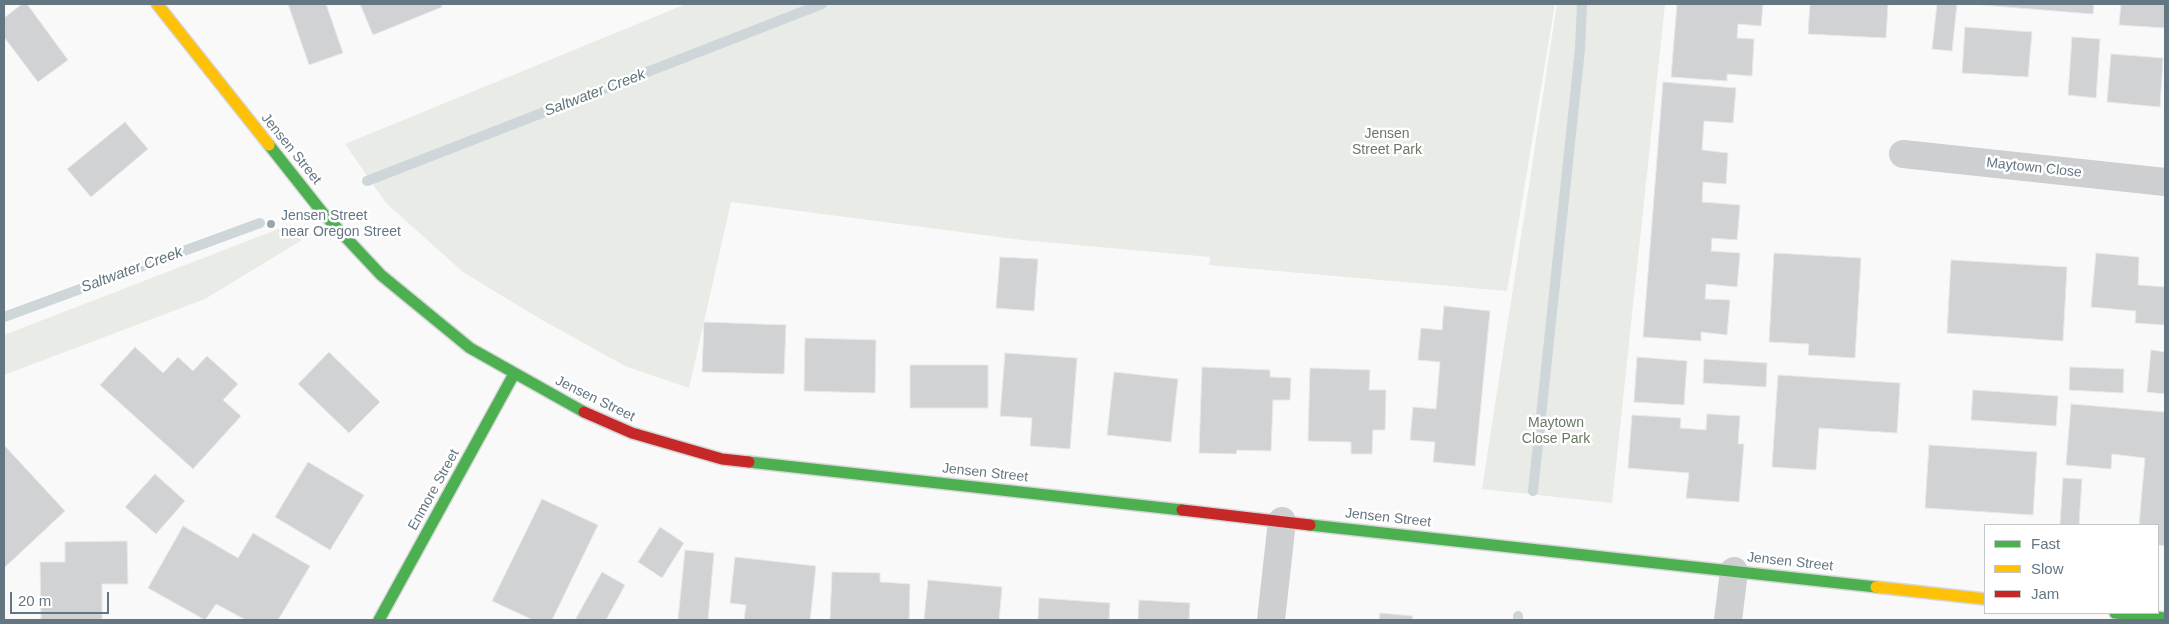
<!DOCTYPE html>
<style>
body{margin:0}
#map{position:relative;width:2169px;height:624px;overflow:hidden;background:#f9f9f9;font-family:Arial,sans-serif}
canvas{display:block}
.frame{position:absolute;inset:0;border:5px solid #657683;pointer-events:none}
.legend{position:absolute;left:1984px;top:524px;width:175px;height:90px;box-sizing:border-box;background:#fff;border:1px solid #c1c8cd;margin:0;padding:6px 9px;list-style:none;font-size:15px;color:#657683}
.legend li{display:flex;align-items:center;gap:10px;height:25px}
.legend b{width:25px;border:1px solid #c1c8cd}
.scale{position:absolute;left:10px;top:592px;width:99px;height:22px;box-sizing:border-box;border:2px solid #657683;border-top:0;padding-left:6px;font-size:15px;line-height:18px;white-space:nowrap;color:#657683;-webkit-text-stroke:4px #fff;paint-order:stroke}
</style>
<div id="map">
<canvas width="2169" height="624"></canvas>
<div class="frame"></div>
<ul class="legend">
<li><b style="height:6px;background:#4caf50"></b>Fast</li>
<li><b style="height:6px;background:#ffc107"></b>Slow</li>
<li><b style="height:6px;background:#c62828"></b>Jam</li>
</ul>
<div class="scale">20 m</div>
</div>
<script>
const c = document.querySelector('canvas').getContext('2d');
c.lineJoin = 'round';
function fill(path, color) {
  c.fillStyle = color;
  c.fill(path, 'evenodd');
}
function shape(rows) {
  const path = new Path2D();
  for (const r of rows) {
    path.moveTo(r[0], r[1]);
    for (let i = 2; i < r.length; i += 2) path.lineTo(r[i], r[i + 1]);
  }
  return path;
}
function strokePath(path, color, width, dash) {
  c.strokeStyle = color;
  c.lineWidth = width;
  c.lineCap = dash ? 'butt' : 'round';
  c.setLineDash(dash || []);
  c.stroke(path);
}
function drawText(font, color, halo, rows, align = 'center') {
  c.font = font + ' Arial,sans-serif';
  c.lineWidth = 5;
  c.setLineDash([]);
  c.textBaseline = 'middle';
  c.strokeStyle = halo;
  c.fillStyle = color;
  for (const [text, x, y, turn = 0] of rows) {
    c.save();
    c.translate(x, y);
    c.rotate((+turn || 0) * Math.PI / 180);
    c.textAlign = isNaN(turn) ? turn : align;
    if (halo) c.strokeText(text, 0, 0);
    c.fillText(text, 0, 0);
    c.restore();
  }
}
const green = shape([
 [686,4,1555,4,1507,291,1209,265,1210,257,1022,240,731,202,689,388,625,366,542,320,463,272,386,203,345,144],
 [1557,4,1665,4,1612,503,1482,489],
 [281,228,302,240,205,299,4,375,4,335]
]);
const stream = shape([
 [367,181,822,4],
 [4,317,260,223],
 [1533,491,1580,49,1582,4],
 [1518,620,1518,616]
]);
const building = shape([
 [22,4,27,4,68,60,38,82,4,37,4,18,22,4],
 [288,4,326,4,343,53,309,65,288,4],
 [360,4,441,4,442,7,373,35,360,4],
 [1677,4,1763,4,1761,26,1738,24,1737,38,1754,39,1752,76,1727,74,1727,81,1671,77,1677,4],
 [1810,4,1888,4,1886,38,1808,34,1810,4],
 [1937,4,1957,4,1952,51,1932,49,1937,4],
 [1969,4,2094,4,2093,14,1969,4],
 [2121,4,2165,4,2165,28,2119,25,2121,4],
 [1965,27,2032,32,2028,77,1962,73,1965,27],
 [2072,37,2100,39,2096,98,2068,95,2072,37],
 [2111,54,2163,58,2160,107,2107,102,2111,54],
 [1663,82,1736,88,1733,123,1704,121,1702,150,1728,153,1726,184,1703,182,1702,202,1740,205,1737,240,1712,238,1711,251,1740,253,1737,287,1706,284,1705,299,1730,300,1727,335,1701,332,1701,341,1643,337,1663,82],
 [125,122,148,149,91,197,67,169,125,122],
 [1774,253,1861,258,1855,358,1808,355,1809,344,1769,342,1774,253],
 [2096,253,2139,257,2138,285,2165,287,2165,325,2135,323,2136,311,2091,307,2096,253],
 [1000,257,1038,259,1034,311,996,308,1000,257],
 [1951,260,2067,267,2063,341,1947,333,1951,260],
 [1444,306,1490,311,1475,466,1433,462,1435,442,1410,440,1413,407,1436,409,1440,362,1418,360,1421,328,1442,330,1444,306],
 [704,322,786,325,784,374,702,372,704,322],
 [805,338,876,340,875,393,804,391,805,338],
 [135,347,163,373,178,357,193,371,207,356,238,384,223,400,241,416,193,469,100,385,135,347],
 [2151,350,2165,352,2165,394,2147,392,2151,350],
 [329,352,380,402,349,433,298,384,329,352],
 [1005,353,1077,358,1070,449,1030,446,1032,418,1000,416,1005,353],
 [1637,357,1687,361,1684,405,1634,402,1637,357],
 [1704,359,1767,363,1766,387,1703,383,1704,359],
 [910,365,988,365,988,408,910,408,910,365],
 [1202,367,1270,370,1270,377,1291,378,1290,400,1273,400,1271,451,1237,450,1236,454,1199,453,1202,367],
 [2070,367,2124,369,2123,393,2069,390,2070,367],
 [1310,368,1370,370,1369,390,1386,390,1385,430,1373,430,1372,454,1351,454,1351,442,1308,441,1310,368],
 [1114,372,1178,379,1171,442,1107,435,1114,372],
 [1778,375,1900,383,1897,433,1819,428,1816,470,1772,467,1778,375],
 [1973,390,2058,396,2056,426,1971,420,1973,390],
 [2071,404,2165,412,2165,546,2158,545,2158,525,2139,525,2145,458,2112,454,2111,469,2066,465,2071,404],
 [1707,414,1740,416,1738,444,1744,444,1739,502,1686,498,1689,473,1628,468,1632,415,1681,418,1680,428,1706,430,1707,414],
 [4,445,65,511,4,568,4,445],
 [1929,445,2037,452,2033,515,1925,508,1929,445],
 [308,462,364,495,330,550,275,517,308,462],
 [155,474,185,501,156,534,125,507,155,474],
 [2063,478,2082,479,2079,525,2060,525,2063,478],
 [542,499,598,525,552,620,533,620,492,601,542,499],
 [183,526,238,558,253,533,310,566,278,620,246,620,216,604,205,620,148,588,183,526],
 [660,527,684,543,662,578,638,562,660,527],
 [127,541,128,584,102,584,102,620,41,620,40,562,65,562,65,542,127,541],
 [685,550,714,553,708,620,678,620,685,550],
 [735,557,816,566,810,620,744,620,746,605,730,603,735,557],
 [602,572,625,585,606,620,575,620,602,572],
 [832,572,880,573,880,582,910,584,909,620,830,620,832,572],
 [928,580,1002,587,999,620,924,620,928,580],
 [1039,598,1110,603,1109,620,1038,620,1039,598],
 [1139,600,1190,603,1189,620,1138,620,1139,600],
 [1380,613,1413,616,1412,620,1379,620,1380,613]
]);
const street = shape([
 [1903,154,2165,182],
 [1271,620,1282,521],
 [1728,620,1734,571]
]);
const fast = shape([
 [269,145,322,212,381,275,470,348,584,412],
 [749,462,1182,510],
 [1310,525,1876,587],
 [2115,613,2165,618],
 [379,620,514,374]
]);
const slow = shape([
 [157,4,269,145],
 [1876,587,1985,599]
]);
const jam = shape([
 [584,412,632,433,722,459,749,462],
 [1182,510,1310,525]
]);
const markers = [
 [271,224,5,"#99a4ac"]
];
const parkNames = [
 ["Jensen",1387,134],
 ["Street Park",1387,150],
 ["Maytown",1556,423],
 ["Close Park",1556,439]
];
const streetNames = [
 ["Jensen Street",291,149,51],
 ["Maytown Close",2034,168,6],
 ["Jensen Street",595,399,26],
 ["Jensen Street",985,473,6],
 ["Enmore Street",434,490,-61],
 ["Jensen Street",1388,518,6],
 ["Jensen Street",1790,562,6]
];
const poiNames = [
 ["Jensen Street",281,216],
 ["near Oregon Street",281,232]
];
const waterNames = [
 ["Saltwater Creek",595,93,-21],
 ["Saltwater Creek",132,270,-20]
];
fill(green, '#e8ebe6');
strokePath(stream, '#ced6d9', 10);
fill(building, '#d0d2d3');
strokePath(building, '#e8e8e8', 1);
strokePath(fast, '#d5d6d7', 14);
strokePath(slow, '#d5d6d7', 14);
strokePath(jam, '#d5d6d7', 14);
strokePath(street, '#cecfd0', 28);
strokePath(fast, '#4caf50', 11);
strokePath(slow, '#ffc107', 11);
strokePath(jam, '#c62828', 11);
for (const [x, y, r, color] of markers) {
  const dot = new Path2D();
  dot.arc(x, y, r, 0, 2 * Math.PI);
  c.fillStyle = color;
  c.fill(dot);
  strokePath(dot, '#fff', 2);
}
drawText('14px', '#687a64', '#fff', parkNames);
drawText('14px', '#657683', '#fff', streetNames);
drawText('14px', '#657683', '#fff', poiNames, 'left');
drawText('italic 15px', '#60757c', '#fff', waterNames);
</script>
